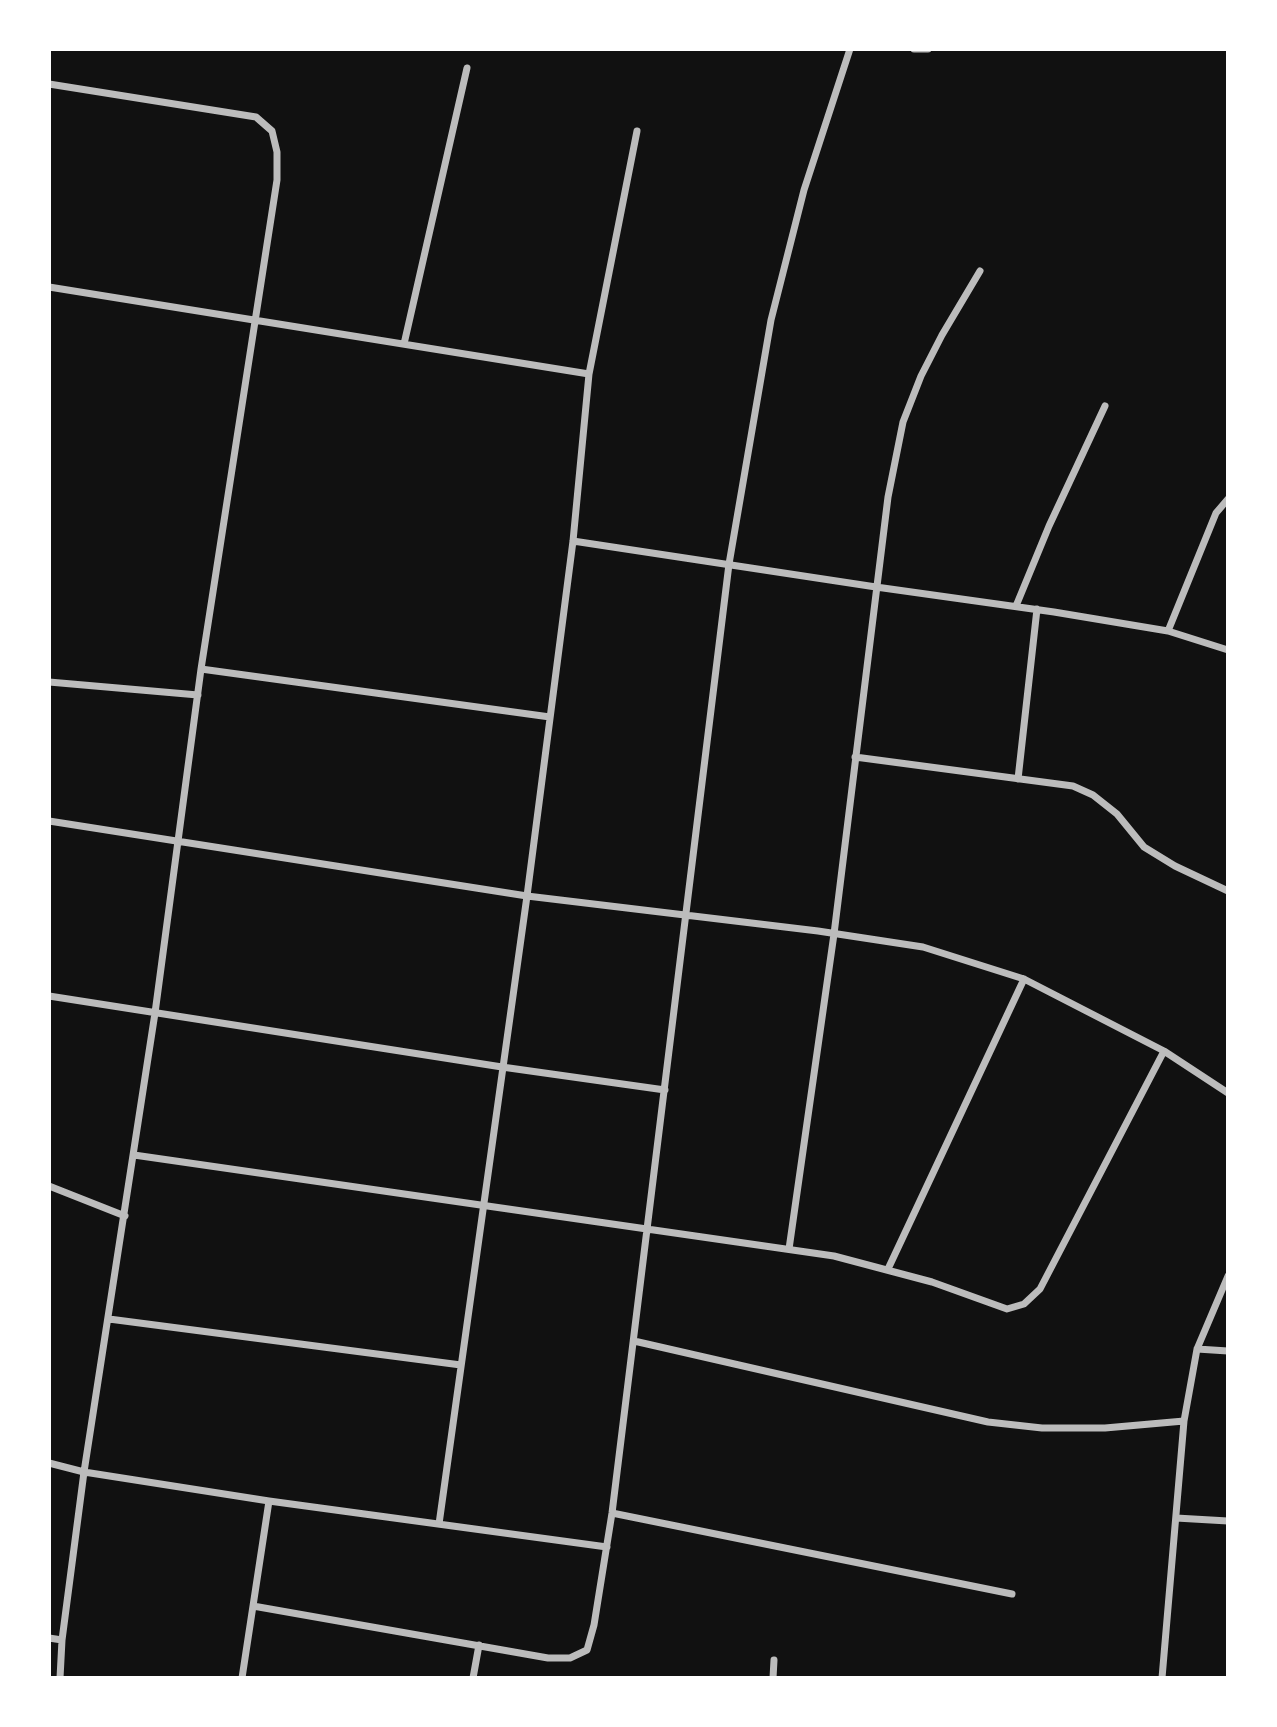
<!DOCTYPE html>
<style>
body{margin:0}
#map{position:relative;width:1277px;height:1727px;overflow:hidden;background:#111;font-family:"Nunito Sans",sans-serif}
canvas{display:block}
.frame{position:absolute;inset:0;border:51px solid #fff;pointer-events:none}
</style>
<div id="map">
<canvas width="1277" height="1727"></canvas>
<div class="frame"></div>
</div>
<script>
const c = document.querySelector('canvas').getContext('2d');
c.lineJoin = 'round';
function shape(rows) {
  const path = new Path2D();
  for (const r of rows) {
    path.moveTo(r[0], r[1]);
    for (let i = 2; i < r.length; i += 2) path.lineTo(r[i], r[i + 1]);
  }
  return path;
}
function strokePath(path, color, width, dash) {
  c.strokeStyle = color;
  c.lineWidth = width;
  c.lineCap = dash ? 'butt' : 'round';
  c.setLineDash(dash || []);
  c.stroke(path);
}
const minor = shape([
 [914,49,928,49],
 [49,84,256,117,272,131,277,152,277,180,201,669,155,1013,84,1472,62,1640,60,1678],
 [49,287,589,374],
 [404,344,467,68],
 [573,541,876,587,1054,612,1168,631,1228,650],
 [1016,606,1049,526,1105,406],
 [1168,631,1216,513,1228,499],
 [201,669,550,717],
 [49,682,198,695],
 [855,757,1073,786,1093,795,1117,814,1144,847,1175,866,1228,891],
 [1018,779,1037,609],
 [49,821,527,896,818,931,923,947,1024,979,1164,1051,1228,1093],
 [49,996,502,1067,665,1090],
 [134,1155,834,1256,932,1282,1007,1309,1024,1304,1040,1289,1164,1051],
 [49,1186,125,1216],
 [789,1249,834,934,888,497,903,422,921,376,942,335,980,271],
 [888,1269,1024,979],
 [109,1319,461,1365],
 [634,1341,988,1422,1042,1428,1105,1428,1184,1421],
 [1197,1349,1228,1351],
 [49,1463,84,1472,269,1501,607,1547],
 [612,1513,1012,1594],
 [1176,1518,1228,1521],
 [439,1524,527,896,573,541,589,374,637,131],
 [253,1606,548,1658,570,1658,587,1650,594,1625,612,1513,729,564,771,320,804,190,850,49],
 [49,1638,62,1640],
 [242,1678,269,1501],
 [473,1678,479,1645],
 [773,1678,774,1660],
 [1162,1678,1184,1421,1197,1349,1228,1276]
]);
strokePath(minor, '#bcbcbc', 7);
</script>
